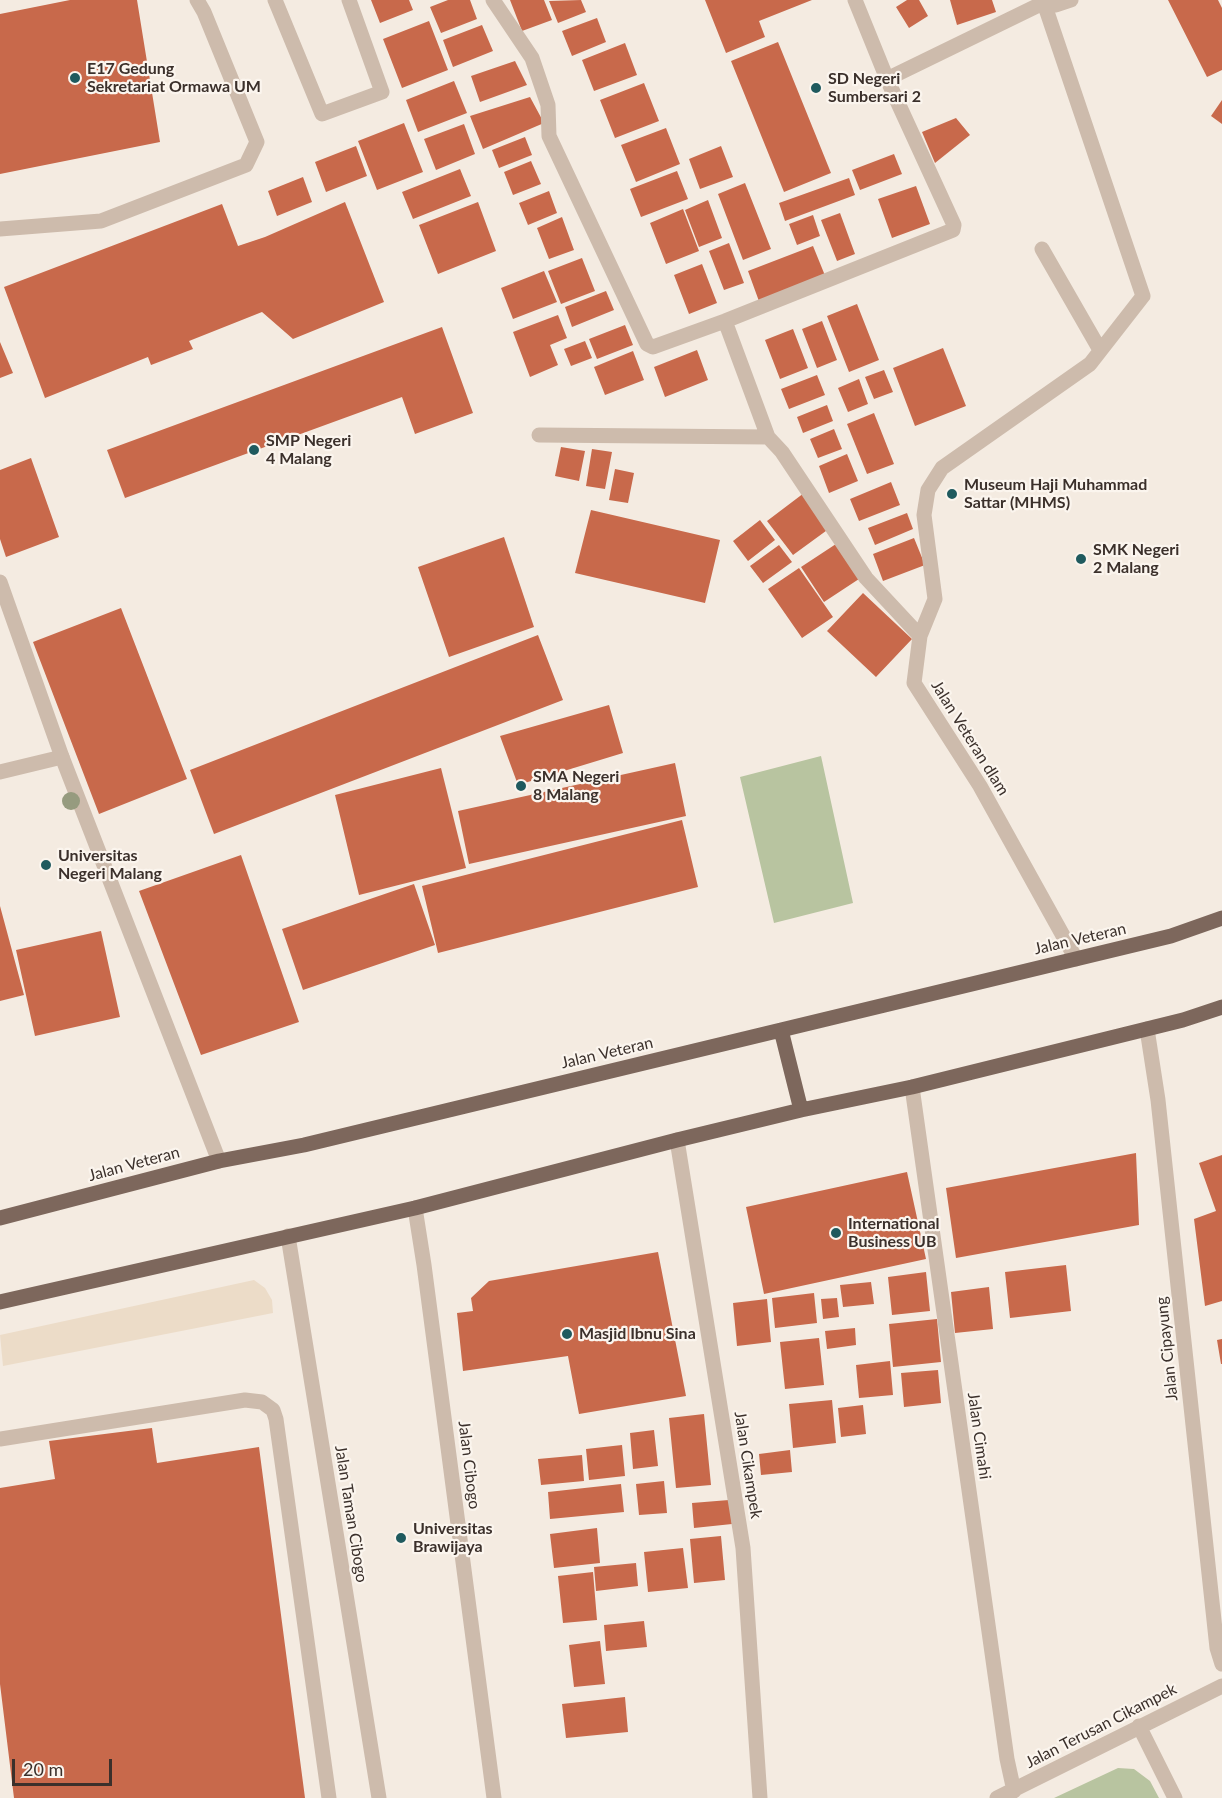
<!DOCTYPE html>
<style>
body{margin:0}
#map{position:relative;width:1222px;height:1798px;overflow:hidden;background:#f4ebe1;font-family:Lato,sans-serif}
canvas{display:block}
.scale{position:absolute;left:12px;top:1759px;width:100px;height:27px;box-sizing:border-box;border:3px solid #3b302b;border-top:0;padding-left:8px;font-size:18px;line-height:21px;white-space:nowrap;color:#3b302b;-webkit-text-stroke:4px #fbf5ee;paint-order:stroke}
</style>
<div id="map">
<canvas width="1222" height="1798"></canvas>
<div class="scale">20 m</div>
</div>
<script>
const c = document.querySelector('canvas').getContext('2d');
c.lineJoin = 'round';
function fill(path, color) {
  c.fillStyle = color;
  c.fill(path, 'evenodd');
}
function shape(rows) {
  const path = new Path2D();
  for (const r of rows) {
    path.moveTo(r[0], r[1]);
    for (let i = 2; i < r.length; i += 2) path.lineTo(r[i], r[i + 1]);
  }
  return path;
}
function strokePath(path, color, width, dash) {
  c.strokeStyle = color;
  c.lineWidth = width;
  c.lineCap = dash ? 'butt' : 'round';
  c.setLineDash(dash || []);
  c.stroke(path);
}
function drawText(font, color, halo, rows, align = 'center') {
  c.font = font + ' Lato,sans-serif';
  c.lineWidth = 4.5;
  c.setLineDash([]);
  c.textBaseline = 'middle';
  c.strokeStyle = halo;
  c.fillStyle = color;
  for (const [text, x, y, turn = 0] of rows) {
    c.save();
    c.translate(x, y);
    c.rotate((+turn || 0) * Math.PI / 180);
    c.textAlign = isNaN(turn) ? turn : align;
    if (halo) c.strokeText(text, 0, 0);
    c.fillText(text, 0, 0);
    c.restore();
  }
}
const green = shape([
 [821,756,853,903,774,923,740,777],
 [1118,1768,1134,1769,1150,1781,1159,1798,1054,1798]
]);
const plaza = shape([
 [254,1280,265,1288,272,1300,273,1313,3,1366,0,1335]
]);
const building = shape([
 [70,0,137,0,160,142,0,174,0,14],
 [371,0,409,0,413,10,380,23],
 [448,0,470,0,477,19,441,33,430,7],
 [510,0,544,0,552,20,522,31],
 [581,0,586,12,558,23,549,1],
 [705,0,812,0,759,21,765,37,726,53],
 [907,0,919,0,928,16,909,28,896,7],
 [950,0,992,0,996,12,957,25],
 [1168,0,1218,0,1222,8,1222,70,1207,77],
 [597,18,606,42,572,56,562,31],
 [429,21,448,70,402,88,383,39],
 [482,25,493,51,453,67,443,40],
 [778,42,831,173,784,192,731,61],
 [625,43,637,75,594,91,582,60],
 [515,61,527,85,480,102,471,76],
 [454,81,467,113,418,132,406,100],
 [644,83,659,121,615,138,600,100],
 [530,97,544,123,483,149,470,116],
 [1222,100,1222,124,1211,116],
 [956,118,970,135,935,163,922,132],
 [404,123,423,172,377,190,358,141],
 [464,124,475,154,436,170,424,139],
 [666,128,680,164,636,182,621,145],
 [525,137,532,155,499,168,492,150],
 [356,146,367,176,326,192,315,162],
 [721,146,733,177,700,189,689,159],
 [894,154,902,174,860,190,852,170],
 [531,161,541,184,513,195,504,172],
 [460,169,471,196,413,219,402,192],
 [677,171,688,199,641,217,630,189],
 [303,177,312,202,277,216,268,191],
 [849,178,855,195,785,221,779,203],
 [745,183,771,249,743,260,718,194],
 [916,186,930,224,892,238,878,199],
 [549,191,557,213,528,225,519,203],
 [708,200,722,238,699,247,685,210],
 [345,202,384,302,293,339,262,312,189,341,193,349,151,365,148,357,45,398,4,287,222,204,238,246,265,237],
 [478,202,496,251,438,274,419,225],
 [683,209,699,251,666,264,650,223],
 [840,213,855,254,837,261,821,220],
 [813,215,820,236,797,245,789,224],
 [562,217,574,250,549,259,537,228],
 [729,243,744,283,724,290,709,251],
 [813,246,826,278,760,304,748,271],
 [582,258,595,291,561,304,548,271],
 [702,264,717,303,689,314,674,275],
 [544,271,557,302,513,319,501,288],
 [606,291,614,310,572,327,565,307],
 [857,304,879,360,849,372,827,316],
 [558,315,567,338,550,345,558,365,530,377,513,332],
 [822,321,837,360,817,368,802,329],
 [625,325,633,345,597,359,589,339],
 [442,327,473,413,415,434,402,397,125,498,107,450],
 [793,329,808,368,780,379,765,340],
 [585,341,592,358,571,366,564,349],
 [0,342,13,373,0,378],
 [943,348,966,406,915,426,893,368],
 [697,350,708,380,665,397,654,367],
 [633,351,644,380,605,395,594,367],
 [884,370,893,392,874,399,865,377],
 [817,375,825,395,789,409,781,389],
 [859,379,868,404,848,412,838,388],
 [827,405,833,421,803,433,797,417],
 [874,413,894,464,867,474,847,424],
 [834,429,842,449,818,458,810,439],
 [561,447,585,451,579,481,555,476],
 [592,449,612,452,605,489,586,486],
 [847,454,858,481,829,493,819,466],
 [31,458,59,537,6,557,0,539,0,470],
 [615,469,634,473,628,503,609,500],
 [891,482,900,505,859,521,850,499],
 [804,493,830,528,793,555,767,521],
 [591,510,720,540,705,603,575,573],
 [907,513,913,529,875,545,868,528],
 [760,520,775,540,748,561,733,541],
 [504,537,534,627,449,657,418,567],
 [914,538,925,565,883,581,873,554],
 [839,542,862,577,824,602,801,567],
 [779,545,792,562,763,583,750,566],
 [799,568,833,617,802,638,768,589],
 [863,593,912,639,876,677,827,631],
 [121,608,187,779,99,814,33,642],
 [538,635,563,700,214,834,190,770],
 [609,705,623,753,518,785,500,736],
 [675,763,686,816,469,864,458,811],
 [441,768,466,868,359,895,335,795],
 [682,820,698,887,438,953,422,886],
 [241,855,299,1022,201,1055,139,891],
 [414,884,435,945,303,990,282,929],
 [0,906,24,995,0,1001],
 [101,931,120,1017,35,1036,16,950],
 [1136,1153,1139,1225,956,1258,946,1188],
 [1222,1155,1222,1301,1205,1306,1194,1219,1216,1211,1199,1163],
 [907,1172,926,1259,764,1294,746,1207],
 [658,1252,686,1396,579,1414,568,1356,463,1371,457,1313,473,1311,471,1298,489,1281],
 [1066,1265,1071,1311,1010,1318,1005,1272],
 [926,1272,930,1311,892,1315,888,1277],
 [871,1282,874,1304,843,1307,840,1285],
 [989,1287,993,1329,955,1333,951,1292],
 [814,1293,817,1323,775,1328,772,1298],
 [837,1298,839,1317,823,1319,821,1299],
 [767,1299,771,1342,737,1346,733,1303],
 [937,1319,941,1362,893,1367,889,1324],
 [855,1328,856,1345,827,1349,825,1331],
 [819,1338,824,1385,785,1389,780,1342],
 [1222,1339,1222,1364,1221,1364,1217,1340],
 [890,1361,893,1395,859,1398,856,1365],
 [938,1370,941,1403,904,1407,901,1373],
 [832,1400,836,1443,793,1448,789,1404],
 [863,1405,866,1434,841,1437,838,1408],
 [704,1414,711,1485,676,1488,669,1418],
 [152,1428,157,1463,259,1447,305,1798,14,1798,0,1684,0,1488,55,1479,49,1441],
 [654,1430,658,1466,633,1469,630,1433],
 [622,1445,625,1476,589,1480,586,1449],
 [790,1450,792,1472,761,1475,759,1454],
 [582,1455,584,1481,541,1485,538,1459],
 [664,1481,667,1513,639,1515,636,1484],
 [621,1484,624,1512,550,1519,548,1492],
 [729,1500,732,1524,694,1528,692,1503],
 [597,1528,600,1563,554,1568,550,1534],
 [721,1536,725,1580,694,1583,690,1539],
 [683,1548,688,1588,648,1592,644,1552],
 [636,1563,638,1586,596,1591,594,1567],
 [593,1572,597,1620,563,1623,558,1576],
 [644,1621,647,1647,606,1651,604,1625],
 [600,1641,605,1684,574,1687,569,1645],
 [625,1697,628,1732,566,1738,562,1704]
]);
const lane = shape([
 [0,772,62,757],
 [0,1439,245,1400,262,1402,273,1410,276,1419,329,1798]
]);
const street = shape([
 [275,0,322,114,382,92,349,0],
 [493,0,532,58,548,105,549,136,647,344,653,347,725,321,953,230,954,225,887,79,855,0],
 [1043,0,1143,296,1090,364,942,468,928,490,924,515,935,599,920,636,914,683,980,786,1076,959],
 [887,79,1043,3,1056,5,1071,0],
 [0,229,101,221,246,165,257,142,204,12,197,0],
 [1042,249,1100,350],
 [725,321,768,437,782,452,866,578,920,636],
 [539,435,768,437],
 [0,582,62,757,219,1161],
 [1147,1029,1158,1100,1217,1648,1222,1664],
 [912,1087,1007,1759,1014,1791],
 [677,1140,743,1548,760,1798],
 [415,1208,424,1265,494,1798],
 [288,1236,379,1798],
 [1139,1726,1175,1798],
 [997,1798,1222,1686]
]);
const primary = shape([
 [781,1030,801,1110],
 [0,1218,219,1161,304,1145,1171,936,1222,918],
 [0,1302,415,1208,677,1140,801,1110,912,1087,1183,1020,1222,1007]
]);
const trees = [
 [71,801]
];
const markers = [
 [75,78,6,"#1f5a5e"],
 [816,88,6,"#1f5a5e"],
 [254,450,6,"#1f5a5e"],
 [952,494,6,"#1f5a5e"],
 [1081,559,6,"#1f5a5e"],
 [521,786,6,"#1f5a5e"],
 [46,865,6,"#1f5a5e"],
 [836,1233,6,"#1f5a5e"],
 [567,1334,6,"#1f5a5e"],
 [401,1538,6,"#1f5a5e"]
];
const poiNames = [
 ["E17 Gedung",87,69],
 ["Sekretariat Ormawa UM",87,87],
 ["SD Negeri",828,79],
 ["Sumbersari 2",828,97],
 ["SMP Negeri",266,441],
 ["4 Malang",266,459],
 ["Museum Haji Muhammad",964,485],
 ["Sattar (MHMS)",964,503],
 ["SMK Negeri",1093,550],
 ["2 Malang",1093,568],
 ["SMA Negeri",533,777],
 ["8 Malang",533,795],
 ["Universitas",58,856],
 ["Negeri Malang",58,874],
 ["International",848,1224],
 ["Business UB",848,1242],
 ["Masjid Ibnu Sina",579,1334],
 ["Universitas",413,1529],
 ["Brawijaya",413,1547]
];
const streetNames = [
 ["Jalan Veteran dlam",970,738,58],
 ["Jalan Veteran",1080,939,-13],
 ["Jalan Veteran",607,1053,-13],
 ["Jalan Veteran",134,1164,-15],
 ["Jalan Cipayung",1167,1349,-96],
 ["Jalan Cimahi",979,1436,82],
 ["Jalan Cibogo",469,1465,83],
 ["Jalan Cikampek",748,1465,81],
 ["Jalan Taman Cibogo",351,1514,81],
 ["Jalan Terusan Cikampek",1101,1726,-27]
];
fill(green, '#b8c4a0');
fill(plaza, '#ecdcc8');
fill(building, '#c8694b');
strokePath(lane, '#cdbbac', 15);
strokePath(street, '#cdbbac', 15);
strokePath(primary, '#7d675c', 15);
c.fillStyle = '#969b7f';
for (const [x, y] of trees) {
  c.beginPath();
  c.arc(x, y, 9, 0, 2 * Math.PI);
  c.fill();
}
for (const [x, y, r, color] of markers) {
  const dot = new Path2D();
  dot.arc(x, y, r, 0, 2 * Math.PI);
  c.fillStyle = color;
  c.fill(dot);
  strokePath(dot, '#fbf5ee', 2);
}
drawText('bold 16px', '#3b302b', '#fbf5ee', poiNames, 'left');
drawText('16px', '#3b302b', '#fbf5ee', streetNames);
</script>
